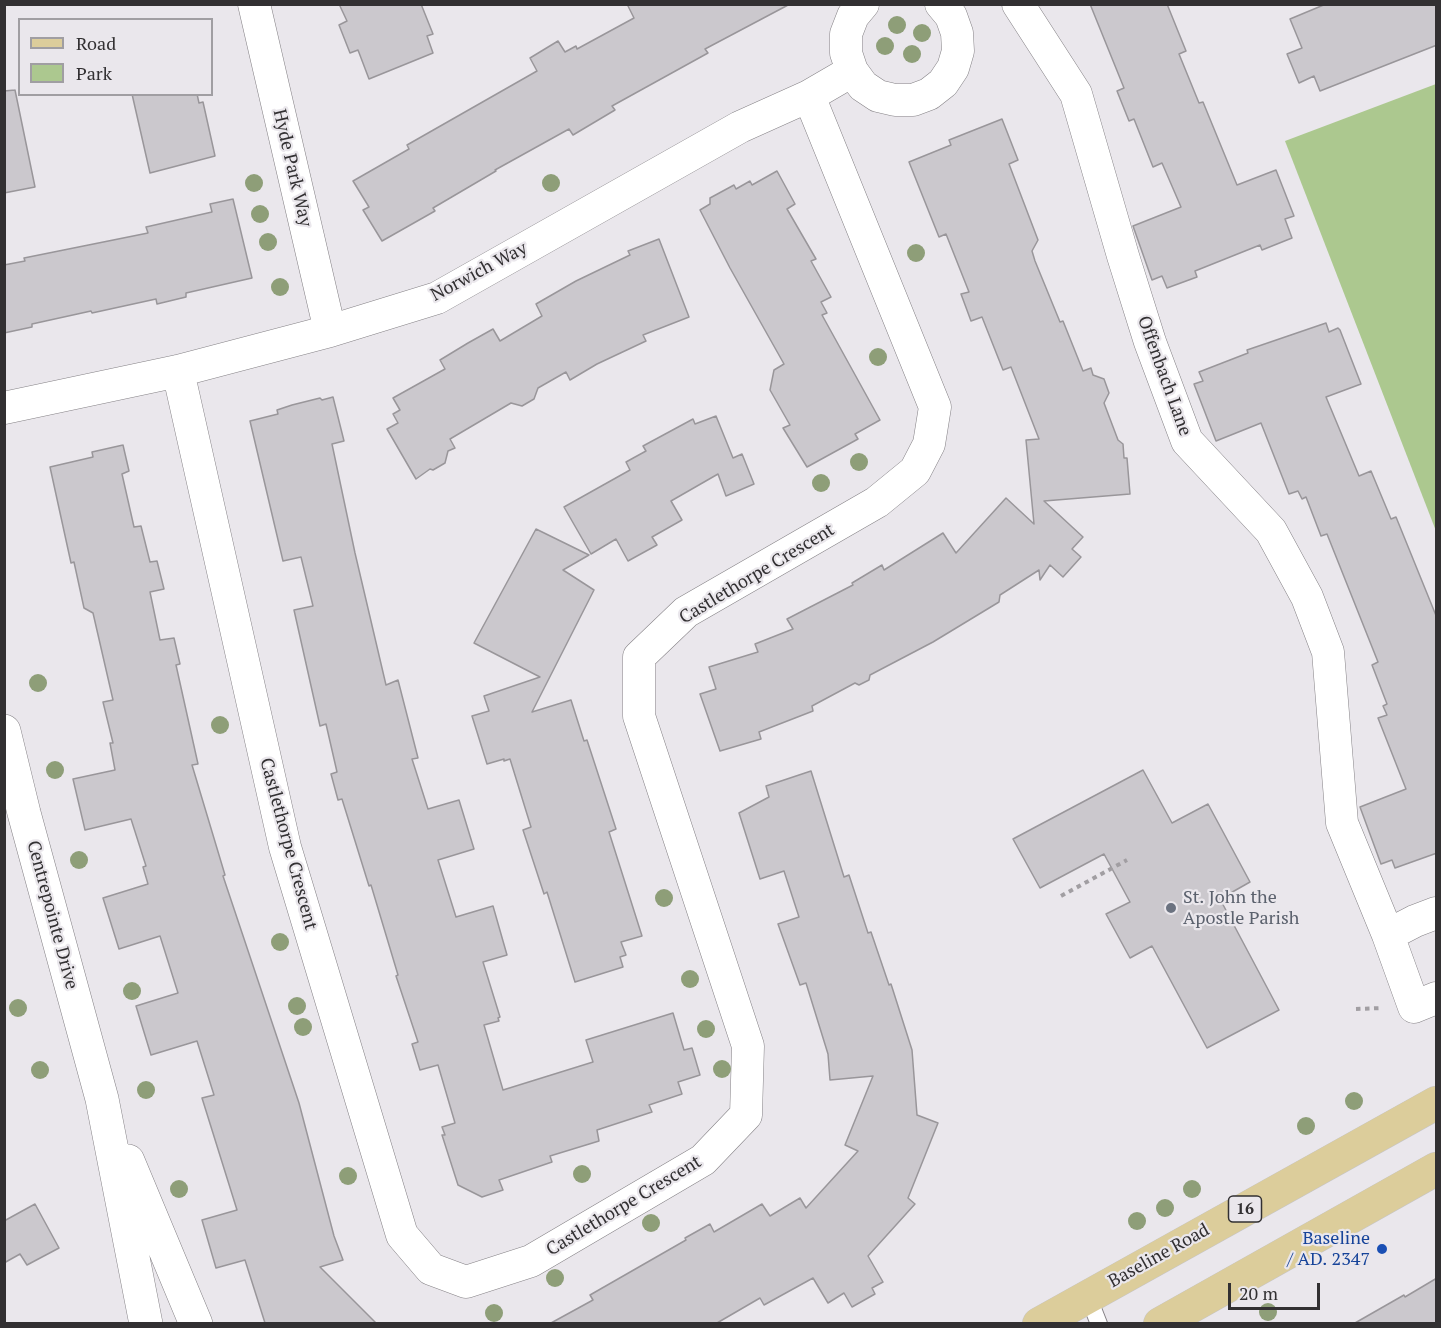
<!DOCTYPE html>
<style>
body{margin:0}
#map{position:relative;width:1441px;height:1328px;overflow:hidden;background:#eae7ec;font-family:"PT Serif",serif}
canvas{display:block}
.frame{position:absolute;inset:0;border:6px solid #323032;pointer-events:none}
.legend{position:absolute;left:18px;top:18px;width:195px;height:78px;box-sizing:border-box;background:#eae7ec;border:2px solid #a09ea2;margin:0;padding:8px 10px;list-style:none;font-size:18px;color:#323032}
.legend li{display:flex;align-items:center;gap:12px;height:30px}
.legend b{width:30px;border:2px solid #a09ea2}
.scale{position:absolute;left:1228px;top:1283px;width:92px;height:27px;box-sizing:border-box;border:3px solid #323032;border-top:0;padding-left:8px;font-size:18px;line-height:21px;white-space:nowrap;color:#323032;-webkit-text-stroke:4px #eae7ec;paint-order:stroke}
</style>
<div id="map">
<canvas width="1441" height="1328"></canvas>
<div class="frame"></div>
<ul class="legend">
<li><b style="height:8px;background:#dccd9b"></b>Road</li>
<li><b style="height:16px;background:#acc88f"></b>Park</li>
</ul>
<div class="scale">20 m</div>
</div>
<script>
const c = document.querySelector('canvas').getContext('2d');
c.lineJoin = 'round';
function fill(path, color) {
  c.fillStyle = color;
  c.fill(path, 'evenodd');
}
function shape(rows) {
  const path = new Path2D();
  for (const r of rows) {
    path.moveTo(r[0], r[1]);
    for (let i = 2; i < r.length; i += 2) path.lineTo(r[i], r[i + 1]);
  }
  return path;
}
function strokePath(path, color, width, dash) {
  c.strokeStyle = color;
  c.lineWidth = width;
  c.lineCap = dash ? 'butt' : 'round';
  c.setLineDash(dash || []);
  c.stroke(path);
}
function drawText(font, color, halo, rows, align = 'center') {
  c.font = font + ' "PT Serif",serif';
  c.lineWidth = 4.5;
  c.setLineDash([]);
  c.textBaseline = 'middle';
  c.strokeStyle = halo;
  c.fillStyle = color;
  for (const [text, x, y, turn = 0] of rows) {
    c.save();
    c.translate(x, y);
    c.rotate((+turn || 0) * Math.PI / 180);
    c.textAlign = isNaN(turn) ? turn : align;
    if (halo) c.strokeText(text, 0, 0);
    c.fillText(text, 0, 0);
    c.restore();
  }
}
const green = shape([
 [1436,84,1436,531,1285,141]
]);
const building = shape([
 [339,4,421,4,433,34,427,36,433,53,369,79,358,50,350,53,339,25,347,21,339,4],
 [627,4,790,4,705,49,708,53,612,106,615,110,573,135,569,129,495,170,496,171,433,208,435,211,382,241,363,210,369,207,353,181,409,149,407,145,537,71,530,58,558,41,565,52,576,46,577,49,634,18,627,4],
 [1090,4,1167,4,1186,51,1179,54,1199,103,1203,102,1237,185,1276,170,1294,216,1285,219,1292,238,1262,250,1260,245,1195,271,1197,277,1167,288,1162,276,1152,280,1133,226,1181,207,1162,163,1153,167,1134,119,1129,121,1117,91,1124,88,1090,4],
 [1326,4,1437,4,1437,45,1320,91,1314,76,1299,83,1287,54,1302,48,1290,19,1326,4],
 [15,90,35,187,4,193,4,91,15,90],
 [132,94,197,94,199,103,203,102,215,156,150,173,132,94],
 [1002,119,1018,160,1009,164,1038,240,1032,251,1035,261,1060,322,1063,321,1083,371,1091,368,1093,375,1104,379,1109,393,1104,403,1118,440,1123,444,1124,458,1127,458,1130,494,1044,501,1083,537,1072,549,1081,557,1063,577,1050,565,1040,580,1039,570,1000,595,999,602,933,642,870,675,869,680,859,685,855,683,812,706,813,711,759,732,761,739,720,751,700,694,716,689,709,667,758,652,755,644,793,629,787,619,853,585,852,583,882,565,884,570,943,533,956,553,1006,498,1034,524,1026,440,1039,439,1011,367,1003,370,982,317,971,321,961,294,969,292,946,234,939,237,909,162,951,145,949,140,1002,119],
 [777,171,795,204,787,209,816,259,811,261,831,297,821,302,827,313,822,315,880,420,855,434,858,439,807,467,783,428,790,425,770,390,774,370,784,364,730,268,700,210,710,204,710,198,734,185,736,189,750,181,752,185,777,171],
 [233,199,252,278,186,293,186,297,157,304,156,299,92,313,91,311,32,324,32,327,4,333,4,265,25,261,24,258,148,233,146,227,212,212,210,204,233,199],
 [659,239,689,317,643,335,646,341,597,364,570,380,566,372,538,388,534,399,522,406,511,403,450,439,455,448,448,451,445,463,433,470,430,469,416,479,387,429,398,423,393,414,400,410,393,398,445,369,440,360,468,343,493,329,500,341,542,316,536,304,576,281,630,255,628,251,659,239],
 [1326,323,1329,332,1338,328,1340,330,1361,384,1326,397,1359,476,1371,471,1391,519,1396,517,1437,618,1437,853,1395,868,1392,860,1381,864,1360,807,1406,789,1378,718,1387,715,1383,706,1387,704,1372,665,1378,662,1327,534,1321,536,1306,497,1302,499,1298,491,1289,494,1261,423,1216,441,1194,384,1203,381,1199,372,1248,353,1247,350,1326,323],
 [333,397,344,441,332,444,355,553,386,685,398,680,418,758,412,759,428,809,459,800,474,849,438,860,456,917,493,906,507,955,483,962,500,1017,498,1018,499,1021,484,1025,503,1090,593,1062,586,1040,673,1013,684,1050,692,1048,700,1075,678,1082,682,1094,649,1105,652,1112,597,1130,599,1141,550,1156,552,1162,499,1180,503,1190,482,1197,458,1185,442,1135,445,1135,442,1127,455,1123,438,1065,420,1070,412,1044,418,1042,396,976,398,975,371,885,369,886,342,799,338,800,331,774,337,772,326,724,320,726,294,610,313,606,301,557,283,561,250,421,278,414,277,410,292,405,320,398,322,400,333,397],
 [716,416,733,458,742,454,754,484,726,496,718,474,671,501,682,520,652,537,657,545,628,561,616,539,591,554,564,507,630,470,626,462,646,451,643,446,693,419,695,424,716,416],
 [123,445,129,471,122,474,134,527,141,526,150,562,157,561,164,589,150,592,160,640,174,638,180,664,176,665,198,764,192,765,225,875,223,876,299,1103,334,1236,343,1260,320,1267,376,1323,265,1323,245,1260,216,1268,202,1220,237,1210,202,1098,214,1095,197,1041,151,1055,136,1006,178,993,160,936,119,949,103,898,148,884,143,867,146,866,131,819,85,830,73,779,115,770,110,743,113,743,103,702,113,700,93,613,84,608,74,562,71,563,50,467,93,457,92,452,123,445],
 [536,529,589,555,563,570,594,590,532,712,571,700,584,741,587,740,616,829,609,832,642,936,621,942,626,955,620,957,623,967,575,982,547,892,544,894,523,830,531,827,510,759,504,761,504,759,487,764,472,716,489,711,484,696,540,677,474,643,536,529],
 [1143,770,1172,823,1208,804,1250,882,1220,899,1279,1010,1207,1048,1152,946,1130,958,1106,914,1130,902,1104,854,1040,888,1013,839,1143,770],
 [811,771,844,877,849,875,868,933,871,932,889,985,891,984,912,1050,917,1115,938,1123,908,1198,915,1204,868,1256,883,1282,872,1288,875,1294,852,1307,844,1293,828,1303,813,1278,764,1305,760,1298,717,1323,551,1323,593,1300,590,1295,686,1240,685,1238,710,1224,714,1232,762,1204,770,1216,800,1198,806,1208,858,1151,845,1145,873,1076,830,1080,828,1054,806,983,800,985,778,924,799,917,784,871,760,879,739,813,769,797,766,786,811,771],
 [35,1204,59,1248,27,1265,20,1254,4,1263,4,1221,35,1204],
 [1437,1278,1437,1323,1355,1323,1404,1295,1405,1297,1437,1278]
]);
const path = shape([
 [1061,896,1127,860],
 [1356,1009,1382,1008]
]);
const lane = shape([
 [1088,1296,1099,1324]
]);
const street = shape([
 [254,4,330,331],
 [863,4,853,16,846,34,846,53,852,71,863,86,878,96,895,100,913,100,929,94,943,83,953,68,958,51,957,33,951,16,941,4],
 [1018,4,1076,94,1123,256,1150,342,1187,441,1271,531,1307,597,1328,652,1342,823,1388,935,1414,1007,1436,998],
 [178,371,285,847,402,1235,431,1269,466,1282,531,1261,703,1160,746,1115,748,1046,639,716,639,657,686,612,877,502,915,471,929,444,935,407,809,96],
 [4,408,178,371,330,331,437,298,740,127,809,96,852,71],
 [1388,935,1415,921,1436,913]
]);
const secondary = shape([
 [4,731,24,813,102,1099,146,1324],
 [128,1161,196,1324]
]);
const primary = shape([
 [1039,1324,1436,1103],
 [1160,1324,1436,1169]
]);
const trees = [
 [897,25],
 [922,33],
 [885,46],
 [912,54],
 [254,183],
 [551,183],
 [260,214],
 [268,242],
 [916,253],
 [280,287],
 [878,357],
 [859,462],
 [821,483],
 [38,683],
 [220,725],
 [55,770],
 [79,860],
 [664,898],
 [280,942],
 [690,979],
 [132,991],
 [297,1006],
 [18,1008],
 [303,1027],
 [706,1029],
 [722,1069],
 [40,1070],
 [146,1090],
 [1354,1101],
 [1306,1126],
 [582,1174],
 [348,1176],
 [179,1189],
 [1192,1189],
 [1165,1208],
 [1137,1221],
 [651,1223],
 [555,1278],
 [1268,1312],
 [494,1313]
];
const markers = [
 [1171,908,6,"#6b7280"],
 [1382,1249,6,"#1a4fb4"]
];
const shields = [
 [1245,1209,33]
];
const shieldNames = [
 ["16",1245,1209]
];
const streetNames = [
 ["Hyde Park Way",292,168,77],
 ["Norwich Way",479,272,-28],
 ["Offenbach Lane",1164,376,70],
 ["Castlethorpe Crescent",757,574,-31],
 ["Castlethorpe Crescent",288,844,75],
 ["Centrepointe Drive",52,915,75],
 ["Castlethorpe Crescent",624,1206,-31],
 ["Baseline Road",1159,1256,-29]
];
const worshipNames = [
 ["St. John the",1183,898],
 ["Apostle Parish",1183,919]
];
const transitNames = [
 ["Baseline",1370,1239],
 ["/ AD. 2347",1370,1260]
];
fill(green, '#acc88f');
fill(building, '#cbc8cd');
strokePath(building, '#99969a', 1.5);
strokePath(lane, '#858286', 18);
strokePath(street, '#858286', 33);
strokePath(secondary, '#858286', 34);
strokePath(primary, '#c6c5c6', 34);
strokePath(path, '#a19ea2', 4, [4.5, 4.5]);
strokePath(lane, '#fff', 16);
strokePath(street, '#fff', 32);
strokePath(secondary, '#fff', 33);
strokePath(primary, '#dccd9b', 33);
c.fillStyle = '#8e9e78';
for (const [x, y] of trees) {
  c.beginPath();
  c.arc(x, y, 9, 0, 2 * Math.PI);
  c.fill();
}
for (const [x, y, r, color] of markers) {
  const dot = new Path2D();
  dot.arc(x, y, r, 0, 2 * Math.PI);
  c.fillStyle = color;
  c.fill(dot);
  strokePath(dot, '#eae7ec', 2);
}
for (const [x, y, w] of shields) {
  const box = new Path2D();
  box.roundRect(x - w / 2, y - 13, w, 26, 4.5);
  c.fillStyle = '#eae7ec';
  c.fill(box);
  strokePath(box, '#323032', 1.5);
}
drawText('bold 16px', '#323032', null, shieldNames);
drawText('18px', '#323032', '#eae7ec', streetNames);
drawText('18px', '#5b616d', '#eae7ec', worshipNames, 'left');
drawText('18px', '#164399', '#eae7ec', transitNames, 'right');
</script>
